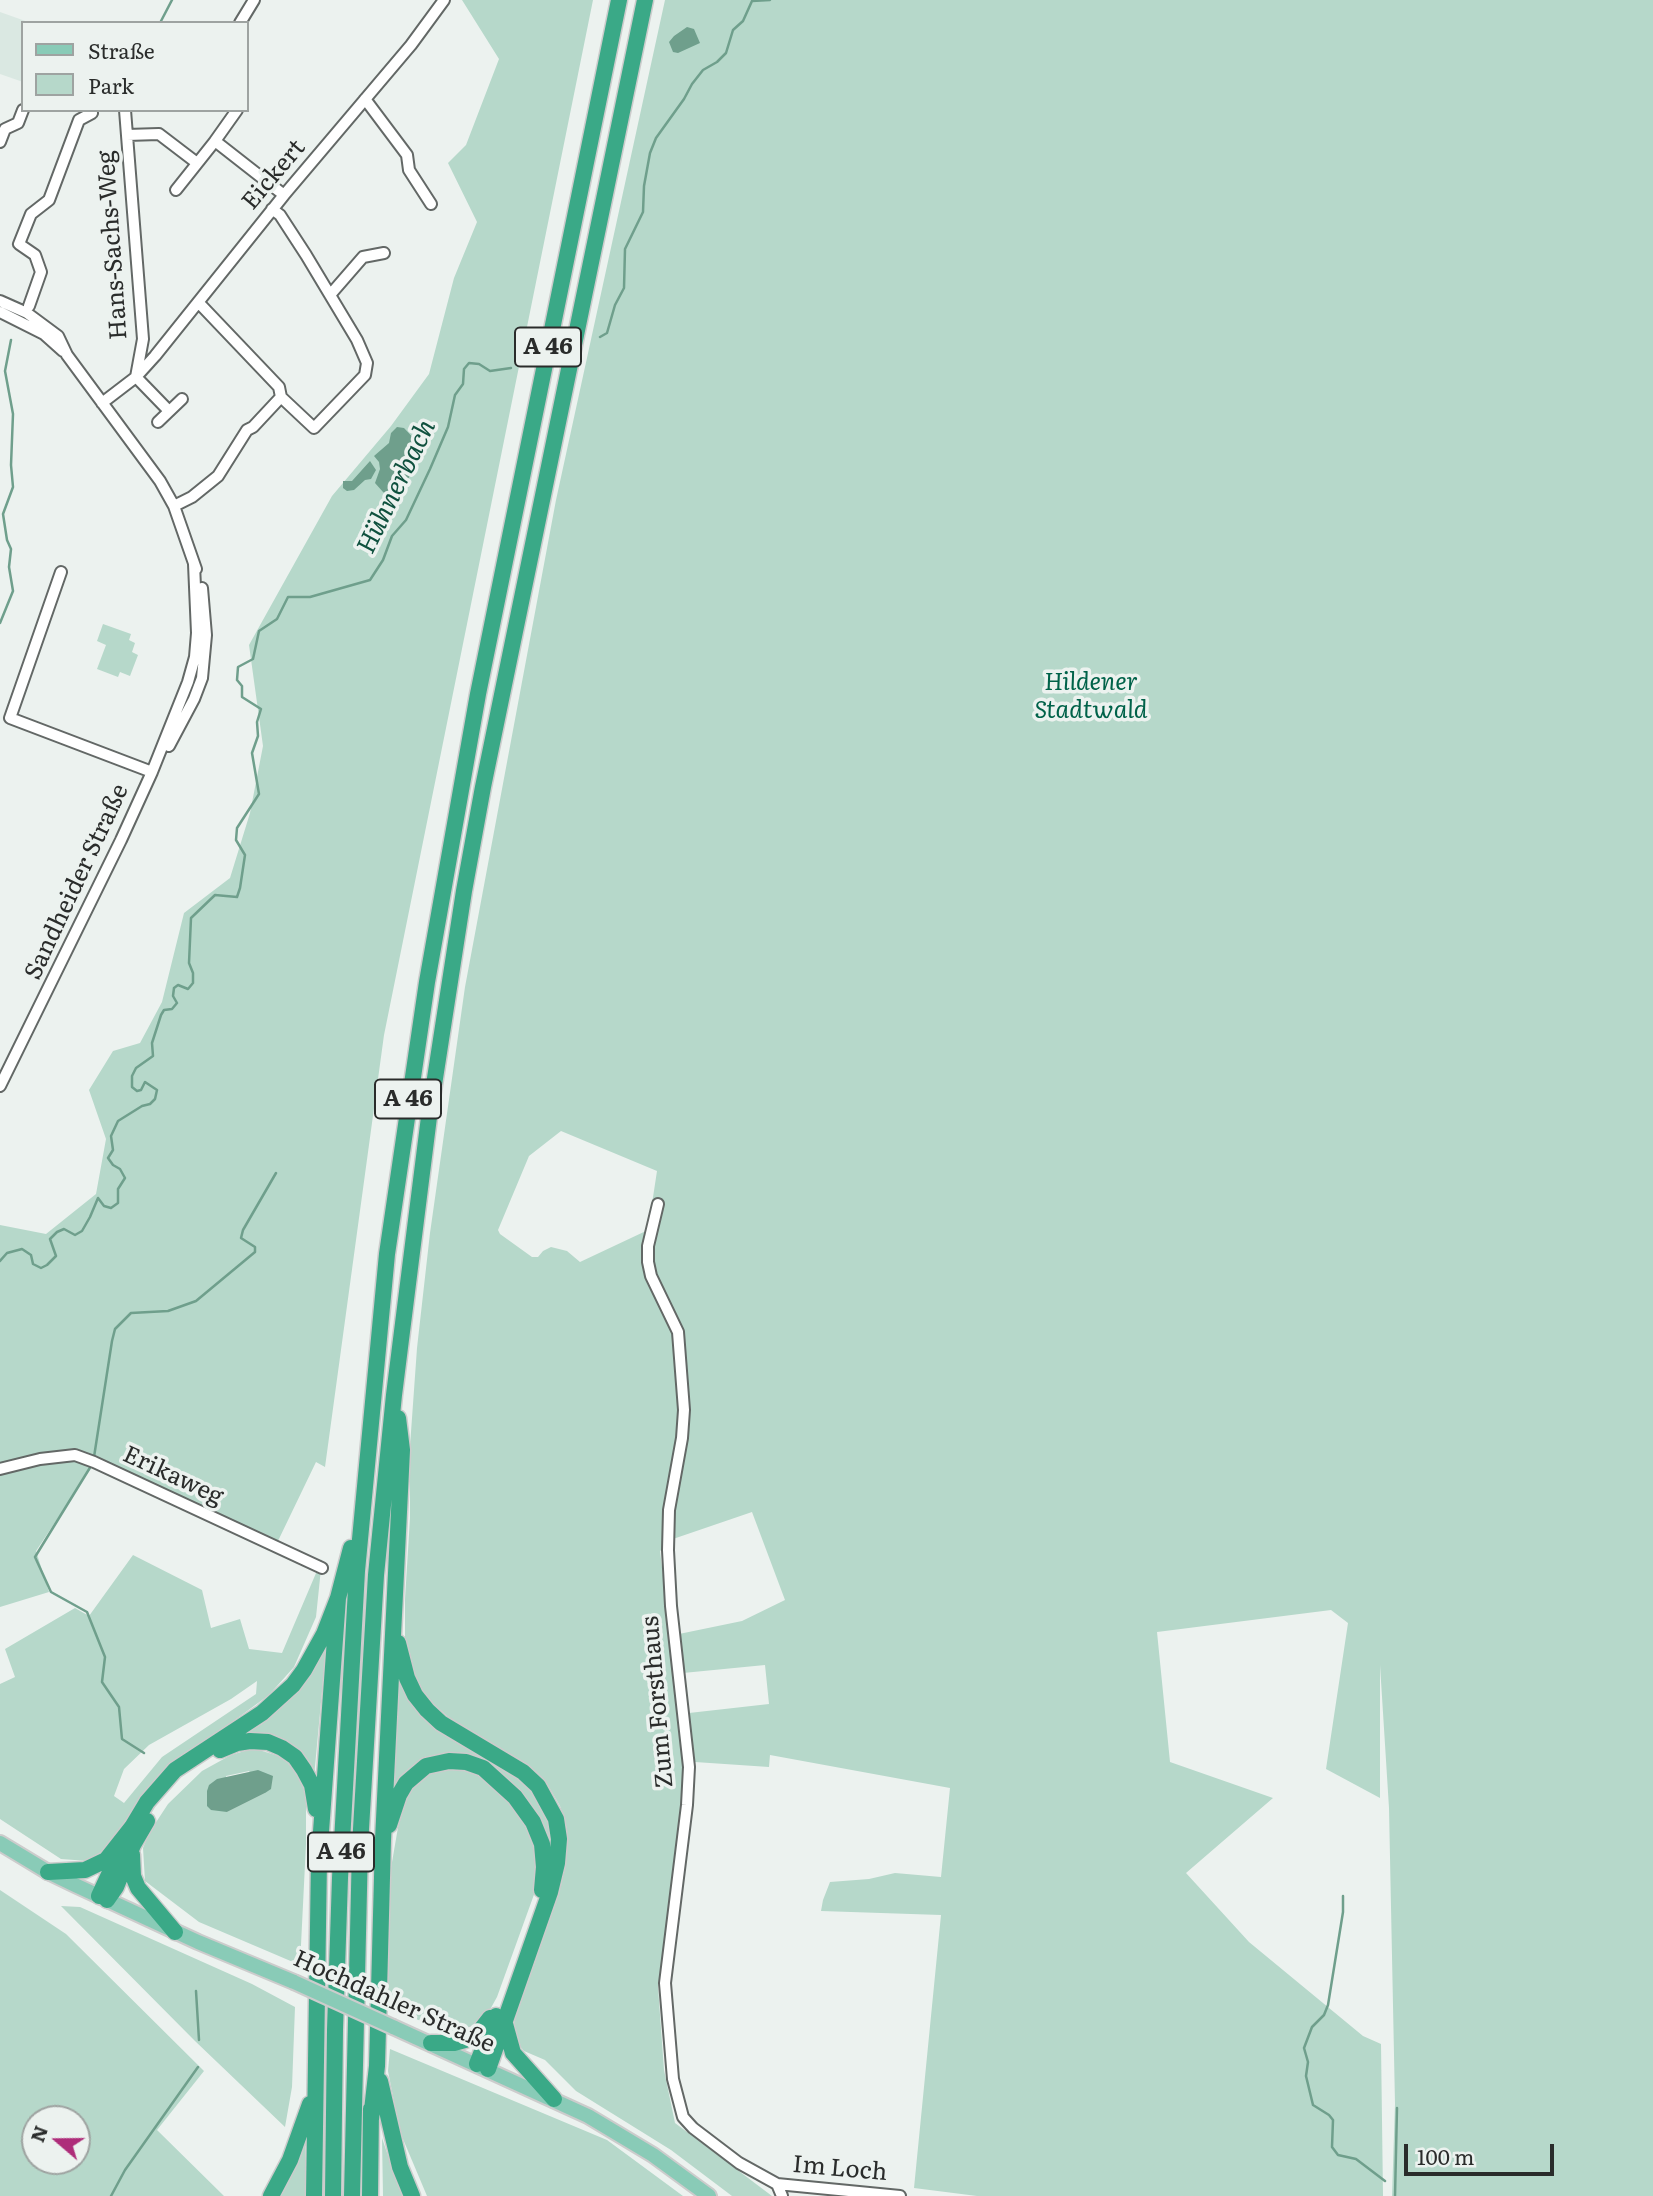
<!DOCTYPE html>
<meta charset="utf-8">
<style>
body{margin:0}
#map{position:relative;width:1653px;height:2196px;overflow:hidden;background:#ecf2ef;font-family:Literata,serif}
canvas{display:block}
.legend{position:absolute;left:21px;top:21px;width:228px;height:91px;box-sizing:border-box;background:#ecf2ef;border:2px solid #9ea3a1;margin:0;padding:9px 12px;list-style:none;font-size:21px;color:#2a2c2b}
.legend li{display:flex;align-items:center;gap:14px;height:35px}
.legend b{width:35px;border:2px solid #9ea3a1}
.north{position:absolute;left:21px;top:2105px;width:70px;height:70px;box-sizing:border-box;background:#ecf2ef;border:2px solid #9ea3a1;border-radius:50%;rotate:290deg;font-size:19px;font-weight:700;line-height:28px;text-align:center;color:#2a2c2b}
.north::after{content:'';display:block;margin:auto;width:24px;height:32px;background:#ae2d7a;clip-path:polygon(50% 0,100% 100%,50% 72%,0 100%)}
.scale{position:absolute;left:1404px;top:2144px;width:150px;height:32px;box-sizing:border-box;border:4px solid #2a2c2b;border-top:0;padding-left:9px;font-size:21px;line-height:24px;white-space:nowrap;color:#2a2c2b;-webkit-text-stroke:5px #ecf2ef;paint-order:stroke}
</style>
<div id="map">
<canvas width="1653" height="2196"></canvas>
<ul class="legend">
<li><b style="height:9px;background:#89cbb7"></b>Straße</li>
<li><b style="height:19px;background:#b6d8ca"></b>Park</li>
</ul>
<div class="north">N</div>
<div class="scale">100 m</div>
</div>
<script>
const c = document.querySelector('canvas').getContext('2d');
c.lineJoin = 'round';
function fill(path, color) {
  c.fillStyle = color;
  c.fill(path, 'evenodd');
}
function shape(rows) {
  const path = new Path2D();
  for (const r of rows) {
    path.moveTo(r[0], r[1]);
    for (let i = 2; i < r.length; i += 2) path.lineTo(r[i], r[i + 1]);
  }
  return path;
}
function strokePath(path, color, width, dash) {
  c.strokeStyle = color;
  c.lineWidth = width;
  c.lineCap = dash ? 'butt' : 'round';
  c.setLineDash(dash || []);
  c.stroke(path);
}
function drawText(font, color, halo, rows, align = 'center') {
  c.font = font + ' Literata,serif';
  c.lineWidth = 7;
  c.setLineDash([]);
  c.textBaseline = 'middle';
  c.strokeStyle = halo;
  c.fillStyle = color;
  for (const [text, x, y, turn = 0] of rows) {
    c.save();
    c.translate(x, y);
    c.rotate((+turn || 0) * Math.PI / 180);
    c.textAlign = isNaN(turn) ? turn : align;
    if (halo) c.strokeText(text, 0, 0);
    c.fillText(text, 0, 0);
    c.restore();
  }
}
const built = shape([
 [0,12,31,23,23,23,23,82,0,74]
]);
const green = shape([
 [462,0,593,0,384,1035,325,1467,316,1462,277,1543,80,1453,63,1450,0,1463,0,1225,46,1234,96,1194,106,1139,89,1090,113,1051,140,1043,162,1002,184,913,230,878,250,813,263,746,249,645,332,496,391,426,429,374,454,278,477,222,448,163,466,145,499,59],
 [665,0,1653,0,1653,2196,1392,2196,1395,2104,1389,1808,1380,1665,1380,1798,1326,1769,1348,1623,1331,1610,1157,1632,1170,1762,1273,1798,1186,1873,1249,1942,1363,2036,1381,2044,1383,2196,977,2196,914,2188,941,1915,821,1911,823,1900,830,1882,869,1879,895,1873,941,1877,950,1788,770,1755,769,1767,695,1762,689,1713,769,1704,765,1665,683,1673,679,1634,742,1621,785,1600,752,1512,673,1539,660,1551,686,1762,681,1826,658,1987,664,2070,675,2123,772,2196,732,2196,671,2150,576,2091,545,2060,524,2051,518,2044,514,2023,517,2008,561,1885,567,1851,567,1829,560,1806,550,1789,536,1774,512,1755,457,1724,421,1694,405,1658,405,1599,410,1518,410,1446,417,1348,430,1233,465,987,556,500],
 [561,1131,657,1171,648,1230,580,1262,567,1251,551,1247,543,1251,538,1257,532,1257,500,1234,498,1230,529,1156],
 [103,624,131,634,129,640,135,643,132,652,138,655,130,676,120,672,118,677,97,669,106,645,97,641],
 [77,1458,93,1465,36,1551,49,1592,0,1607,0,1472,22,1466],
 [133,1555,202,1590,211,1628,240,1619,249,1649,282,1653,322,1559,316,1617,294,1667,269,1695,172,1766,124,1827,101,1852,88,1861,61,1859,0,1819,0,1684,15,1677,5,1649,75,1608,89,1616],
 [257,1681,256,1694,162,1757,124,1803,114,1796,124,1769,149,1745,231,1699],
 [327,1638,314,1777,291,1744,269,1735,240,1737,262,1724,287,1701],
 [396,1654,405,1683,490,1758,534,1790,553,1829,553,1862,544,1827,537,1814,514,1785,498,1771,448,1756,388,1805],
 [248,1750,259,1750,282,1757,301,1777,306,1794,306,1844,300,1965,199,1922,145,1881,143,1848,149,1833,168,1804,202,1771,231,1755],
 [249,1771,265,1793,227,1812,226,1776],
 [456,1768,483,1777,498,1788,521,1816,536,1846,537,1857,536,1889,497,1997,487,2015,470,2029,452,2033,403,2014,403,2011,388,2005,388,1976,391,1868,401,1810,409,1791,418,1781,430,1774],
 [0,1890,66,1934,204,2071,157,2130,224,2196,0,2196],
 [35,2119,77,2119,77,2161,35,2161],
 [61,1906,80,1907,252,1984,295,2007,292,2087,285,2127,195,2041],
 [390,2049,607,2140,683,2196,427,2196,400,2132,388,2071],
 [305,2135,305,2196,280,2196],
 [382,2138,397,2182,403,2196,383,2196]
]);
const water = shape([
 [687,27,694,29,700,43,678,53,673,52,669,42,674,36],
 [397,427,404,428,421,446,421,454,399,497,394,500,383,492,375,483,380,469,379,462,374,456,389,443,391,433],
 [370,461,376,470,371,479,365,480,354,490,347,491,343,488,343,481,352,481],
 [258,1770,273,1776,271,1789,265,1793,227,1812,211,1810,207,1806,207,1791,209,1785,217,1779]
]);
const stream = shape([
 [160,23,172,0],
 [600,337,607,333,615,305,624,288,625,249,643,212,644,186,650,153,656,138,684,99,692,84,703,70,717,62,726,53,733,30,743,21,752,1,770,0],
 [0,623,13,591,9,567,11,549,7,540,3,514,13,487,11,465,13,414,5,371,11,340],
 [0,1261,7,1253,22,1249,31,1255,33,1264,41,1268,47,1265,56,1256,50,1239,57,1232,64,1229,75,1235,82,1231,90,1217,98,1198,104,1206,111,1208,118,1203,118,1189,125,1178,120,1169,113,1165,108,1158,113,1150,111,1136,118,1121,142,1106,150,1104,155,1099,157,1090,145,1082,141,1090,137,1091,132,1087,132,1076,136,1068,153,1056,152,1043,161,1015,164,1010,172,1009,177,1003,173,996,174,988,178,985,188,989,193,983,193,973,189,963,191,918,215,895,237,897,240,888,245,855,236,840,237,828,259,794,252,753,258,736,257,722,261,709,242,697,242,686,237,680,238,667,253,659,259,631,277,619,288,597,310,597,370,580,383,560,392,536,406,520,430,469,448,427,455,395,463,384,464,369,469,363,479,364,490,371,511,368],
 [94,1457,112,1341,115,1329,131,1313,168,1311,196,1301,255,1252,255,1247,241,1238,243,1230,276,1173],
 [91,1466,35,1557,51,1592,87,1612,105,1657,102,1682,119,1707,122,1739,144,1753],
 [1343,1896,1343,1912,1328,2005,1324,2015,1312,2027,1304,2048,1308,2062,1306,2076,1313,2105,1329,2115,1333,2120,1332,2147,1338,2155,1356,2159,1385,2181],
 [196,1991,199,2040],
 [111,2196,125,2170,198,2067],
 [1395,2196,1397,2108]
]);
const minor = shape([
 [240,23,254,0],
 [365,99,407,155,409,170,431,204],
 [125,110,143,339,136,377,169,411],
 [237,110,215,141,284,195],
 [127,135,159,134,197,163],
 [0,142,5,129,18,123,23,110],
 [176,190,215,141],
 [330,295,363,257,384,253],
 [0,301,27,313,58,336,67,355,160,481,174,506,196,569],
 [198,302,279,387,281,397,314,428,365,375,367,363,357,340,306,255,280,215,272,209],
 [29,306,41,272,35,255,19,244,31,214,49,200,79,120,92,113],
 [0,312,44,334,63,351],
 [102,403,136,377,155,356,284,195,411,45,444,0],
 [158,422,182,399],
 [174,506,192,497,218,476,247,430,253,427,281,397],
 [61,572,10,718,152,772],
 [169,746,194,699,202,678,206,635,202,588],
 [0,1086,121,840,152,772,188,682,195,657,197,633,194,564],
 [658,1204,648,1246,648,1262,651,1276,678,1332,684,1410,682,1438,669,1510,668,1550,671,1606,689,1767,687,1805,665,1983,673,2079,683,2117,693,2128,739,2163,777,2184,782,2196],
 [0,1469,40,1459,75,1455,94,1462,322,1568],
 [777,2184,900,2196]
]);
const major = shape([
 [0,1843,48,1872,75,1885,198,1942,294,1982],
 [393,2027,588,2116,653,2155,709,2196]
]);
const highway = shape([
 [398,1643,407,1678,415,1695,427,1710,441,1723,523,1772,538,1786,556,1819,559,1839,557,1863,550,1892,488,2069],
 [220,1750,237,1743,250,1741,268,1742,282,1748,295,1757,304,1770,312,1785,316,1809],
 [389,1825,399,1795,406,1783,426,1766,449,1761,466,1762,483,1768,515,1797,533,1822,542,1844,544,1867,542,1890],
 [132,1855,133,1876,138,1888,175,1932],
 [48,1872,85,1870,106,1860,132,1827,147,1802,175,1770,262,1713,293,1685,304,1670,324,1634,338,1598,351,1548],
 [99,1896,120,1851],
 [107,1900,116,1887,133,1845,147,1821],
 [505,2024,513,2053,554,2099],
 [431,2043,454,2043,465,2040,479,2032,490,2018],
 [477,2064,496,2016],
 [380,2081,400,2167,412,2196],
 [371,2119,377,2066,383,1840,402,1450,398,1418],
 [271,2196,290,2160,310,2104],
 [314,2196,319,1859,338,1598],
 [333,2196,335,2030,340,1878,357,1571,387,1254,427,982,478,694,619,0],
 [352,2196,360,1846,376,1575,394,1395,429,1117,464,891,483,787,645,0],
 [370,2196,371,2109]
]);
const majorBridge = shape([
 [294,1982,393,2027]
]);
const shields = [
 [548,347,66],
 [408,1099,66],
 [341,1852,66]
];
const shieldNames = [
 ["A 46",548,347],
 ["A 46",408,1099],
 ["A 46",341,1852]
];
const streetNames = [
 ["Eickert",274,175,-50],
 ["Hans-Sachs-Weg",113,245,-94],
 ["Sandheider Straße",77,882,-65],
 ["Erikaweg",173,1476,25],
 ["Zum Forsthaus",658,1702,-95],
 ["Hochdahler Straße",394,2002,24],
 ["Im Loch",840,2169,5]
];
const parkNames = [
 ["Hildener",1091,683],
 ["Stadtwald",1091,711]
];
const waterNames = [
 ["Hühnerbach",397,487,-64]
];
fill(built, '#dae8e2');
fill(green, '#b6d8ca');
fill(water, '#6f9f8c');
strokePath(stream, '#6f9f8c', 2.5);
strokePath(minor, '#636866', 14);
strokePath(major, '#ccc', 18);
strokePath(highway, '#ccc', 19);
strokePath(minor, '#fff', 10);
strokePath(major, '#89cbb7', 14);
strokePath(highway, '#3aa987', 16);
strokePath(majorBridge, '#ccc', 18, []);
strokePath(majorBridge, '#89cbb7', 14);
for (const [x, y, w] of shields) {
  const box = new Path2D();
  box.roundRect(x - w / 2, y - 19.5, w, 39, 5);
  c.fillStyle = '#ecf2ef';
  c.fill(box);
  strokePath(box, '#2a2c2b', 2);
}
drawText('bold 23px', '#2a2c2b', null, shieldNames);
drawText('24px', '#2a2c2b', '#ecf2ef', streetNames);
drawText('italic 24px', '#006249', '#ecf2ef', parkNames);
drawText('italic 26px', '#0f513e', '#ecf2ef', waterNames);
</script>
